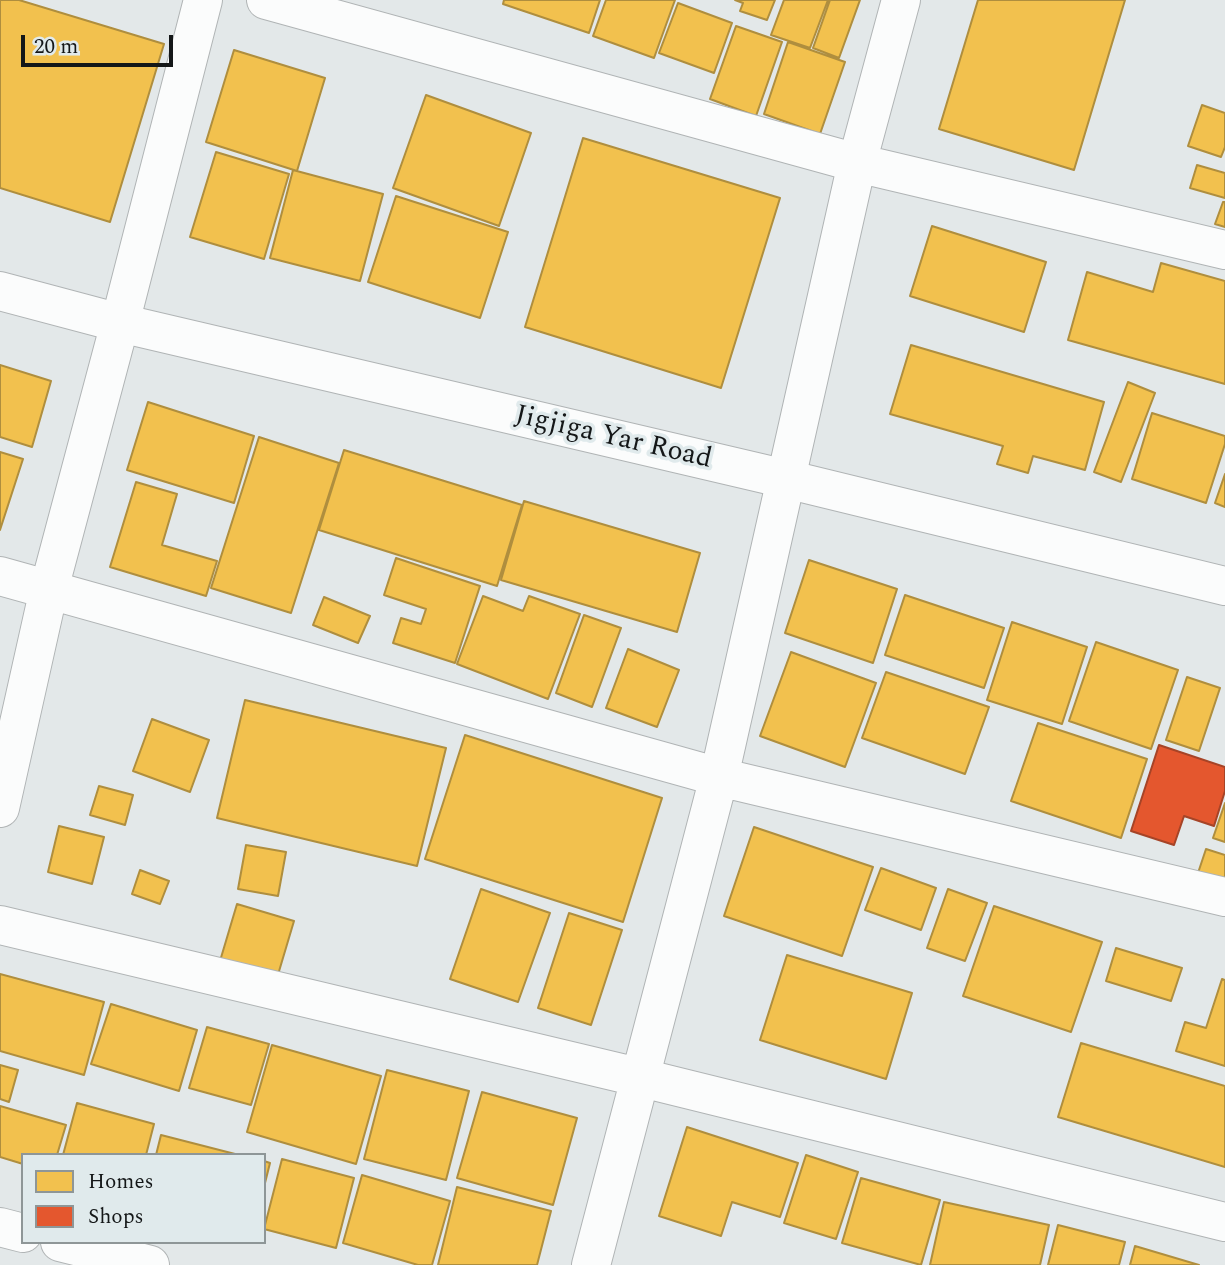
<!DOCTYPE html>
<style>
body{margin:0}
#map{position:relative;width:1225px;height:1265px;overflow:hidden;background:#e3e8e9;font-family:Spectral,serif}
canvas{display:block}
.legend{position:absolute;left:21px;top:1153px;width:245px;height:91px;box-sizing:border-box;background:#e0eaec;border:2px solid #8e9697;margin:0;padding:9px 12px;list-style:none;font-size:21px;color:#141718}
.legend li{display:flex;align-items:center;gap:14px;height:35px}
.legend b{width:35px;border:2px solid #8e9697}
.scale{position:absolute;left:21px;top:35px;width:152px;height:32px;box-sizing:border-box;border:4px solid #141718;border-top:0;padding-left:9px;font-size:21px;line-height:24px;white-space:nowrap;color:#141718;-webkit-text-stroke:5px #e0eaec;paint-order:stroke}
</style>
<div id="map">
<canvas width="1225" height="1265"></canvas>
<ul class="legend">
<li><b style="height:19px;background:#f2c14e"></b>Homes</li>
<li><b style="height:19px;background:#e4572e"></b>Shops</li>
</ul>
<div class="scale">20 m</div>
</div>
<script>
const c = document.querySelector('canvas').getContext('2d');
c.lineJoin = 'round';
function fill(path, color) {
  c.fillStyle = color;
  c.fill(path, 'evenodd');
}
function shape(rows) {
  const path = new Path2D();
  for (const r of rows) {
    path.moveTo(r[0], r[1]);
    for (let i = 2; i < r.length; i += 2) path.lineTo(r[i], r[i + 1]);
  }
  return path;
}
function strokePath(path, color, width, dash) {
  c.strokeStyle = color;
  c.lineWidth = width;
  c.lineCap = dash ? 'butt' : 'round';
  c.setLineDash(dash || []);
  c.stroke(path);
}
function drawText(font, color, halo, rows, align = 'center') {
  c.font = font + ' Spectral,serif';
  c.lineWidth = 7;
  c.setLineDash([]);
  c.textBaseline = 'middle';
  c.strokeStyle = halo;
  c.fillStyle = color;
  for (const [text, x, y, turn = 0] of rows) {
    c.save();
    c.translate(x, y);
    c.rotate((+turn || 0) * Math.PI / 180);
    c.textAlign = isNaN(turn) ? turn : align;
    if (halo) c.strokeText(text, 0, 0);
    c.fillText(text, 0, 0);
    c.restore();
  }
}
const homes = shape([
 [0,0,19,0,164,44,110,222,0,188,0,0],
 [504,0,600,0,589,33,503,4,504,0],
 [606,0,675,0,654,58,593,36,606,0],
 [735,0,775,0,767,20,740,11,743,3,735,0],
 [784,0,828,0,810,48,771,35,784,0],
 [830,0,860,0,839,58,813,48,830,0],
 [978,0,1125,0,1074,170,939,129,978,0],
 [678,3,732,23,714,73,659,53,678,3],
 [736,26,782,42,756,116,710,99,736,26],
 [788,42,845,62,820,134,764,114,788,42],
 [234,50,325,78,297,171,206,142,234,50],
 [426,95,531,133,499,226,393,188,426,95],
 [1202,105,1225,113,1225,147,1221,157,1188,146,1202,105],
 [583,138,780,198,721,388,525,327,583,138],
 [216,152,289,174,264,259,190,237,216,152],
 [1197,165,1225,173,1225,198,1190,188,1197,165],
 [293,170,383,194,360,281,270,258,293,170],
 [396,196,508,232,480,318,368,282,396,196],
 [1223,202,1225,202,1225,227,1215,224,1223,202],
 [932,226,1046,262,1024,332,910,296,932,226],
 [1161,263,1225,281,1225,384,1068,340,1087,272,1153,292,1161,263],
 [911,345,1104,402,1085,470,1033,456,1028,473,997,464,1003,446,890,414,911,345],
 [0,365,51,381,32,447,0,437,0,365],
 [1128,382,1155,393,1121,482,1094,472,1128,382],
 [148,402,254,436,234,503,127,470,148,402],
 [1152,413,1225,436,1225,444,1206,503,1132,479,1152,413],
 [259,437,339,463,291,613,211,588,259,437],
 [344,450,522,505,497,586,319,530,344,450],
 [0,452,23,459,0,530,0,452],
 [1225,474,1225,507,1215,503,1225,474],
 [136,482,177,494,162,545,217,561,206,596,110,567,136,482],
 [524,501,700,553,677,632,501,580,524,501],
 [396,558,480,586,455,663,393,643,401,618,421,624,426,609,384,595,396,558],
 [809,560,897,589,873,663,785,633,809,560],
 [905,595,1004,628,984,688,885,655,905,595],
 [483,596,523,611,529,596,580,614,548,699,457,664,483,596],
 [324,597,370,616,358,643,313,625,324,597],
 [584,615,621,628,592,707,556,693,584,615],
 [1012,622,1087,647,1062,724,987,700,1012,622],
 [1096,642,1178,670,1151,749,1069,721,1096,642],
 [628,649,679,670,657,727,606,708,628,649],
 [791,652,876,683,845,767,760,736,791,652],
 [886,672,989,707,965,774,862,738,886,672],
 [1187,677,1220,688,1199,751,1166,740,1187,677],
 [245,700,446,748,417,866,217,818,245,700],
 [152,719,209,740,190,792,133,771,152,719],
 [1038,723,1147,759,1121,838,1011,801,1038,723],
 [465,735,662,798,623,922,425,859,465,735],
 [99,786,133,795,125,825,90,815,99,786],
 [1225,803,1225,842,1213,838,1225,803],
 [59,826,104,837,92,884,48,872,59,826],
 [754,827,873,867,842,956,724,916,754,827],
 [246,845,286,852,278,896,238,889,246,845],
 [1206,849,1225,855,1225,882,1198,873,1206,849],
 [881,868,936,888,921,930,865,910,881,868],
 [140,870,169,881,160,904,132,894,140,870],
 [481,889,550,913,518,1002,450,979,481,889],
 [948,889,987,903,965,961,927,948,948,889],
 [237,904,294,921,277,978,220,961,237,904],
 [994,906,1102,942,1071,1032,963,996,994,906],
 [569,913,622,930,591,1025,538,1008,569,913],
 [1116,948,1182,968,1171,1001,1106,981,1116,948],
 [787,955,912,993,886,1079,760,1040,787,955],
 [0,974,104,1002,84,1075,0,1051,0,974],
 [1222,979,1225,980,1225,1066,1176,1051,1185,1022,1206,1028,1222,979],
 [111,1004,197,1030,179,1091,91,1064,111,1004],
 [207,1027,269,1044,251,1105,189,1088,207,1027],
 [1081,1043,1225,1086,1225,1167,1058,1117,1081,1043],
 [272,1045,381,1076,356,1164,247,1132,272,1045],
 [0,1065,18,1070,9,1102,0,1099,0,1065],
 [387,1070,469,1091,446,1180,364,1159,387,1070],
 [482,1092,577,1118,553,1205,457,1178,482,1092],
 [77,1103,154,1124,146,1155,63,1155,77,1103],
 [0,1106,66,1125,57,1155,23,1155,23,1164,0,1157,0,1106],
 [687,1127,798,1163,780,1217,732,1202,721,1236,659,1216,687,1127],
 [161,1135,239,1155,156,1155,161,1135],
 [806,1155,858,1172,836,1239,784,1223,806,1155],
 [282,1159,354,1178,336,1248,264,1229,282,1159],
 [264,1161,270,1163,264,1187,264,1161],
 [362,1175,450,1201,432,1265,418,1265,343,1243,362,1175],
 [861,1178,940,1200,921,1265,842,1243,861,1178],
 [457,1187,551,1211,537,1265,438,1265,457,1187],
 [944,1202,1049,1225,1040,1265,930,1265,944,1202],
 [1058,1225,1125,1242,1119,1265,1048,1265,1058,1225],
 [1135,1246,1199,1265,1130,1265,1135,1246]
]);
const shops = shape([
 [1159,745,1225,767,1225,791,1214,826,1184,816,1174,845,1131,831,1159,745]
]);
const minor = shape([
 [266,0,857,163,1225,250],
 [0,576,719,777,1225,897],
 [0,808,49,589,120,323,203,0],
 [0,925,642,1078,1225,1222],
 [0,1227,23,1233],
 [60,1242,150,1265],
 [591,1265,719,777,857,163,901,0]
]);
const tertiary = shape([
 [0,291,120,323,786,479,1225,586]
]);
const streetNames = [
 ["Jigjiga Yar Road",613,439,13]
];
fill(homes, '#f2c14e');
strokePath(homes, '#af8e3e', 2);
fill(shops, '#e4572e');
strokePath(shops, '#a64427', 2);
strokePath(minor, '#b0b4b5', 40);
strokePath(tertiary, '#b0b4b5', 40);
strokePath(minor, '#fbfcfc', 38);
strokePath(tertiary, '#fbfcfc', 38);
drawText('28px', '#141718', '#e0eaec', streetNames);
</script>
